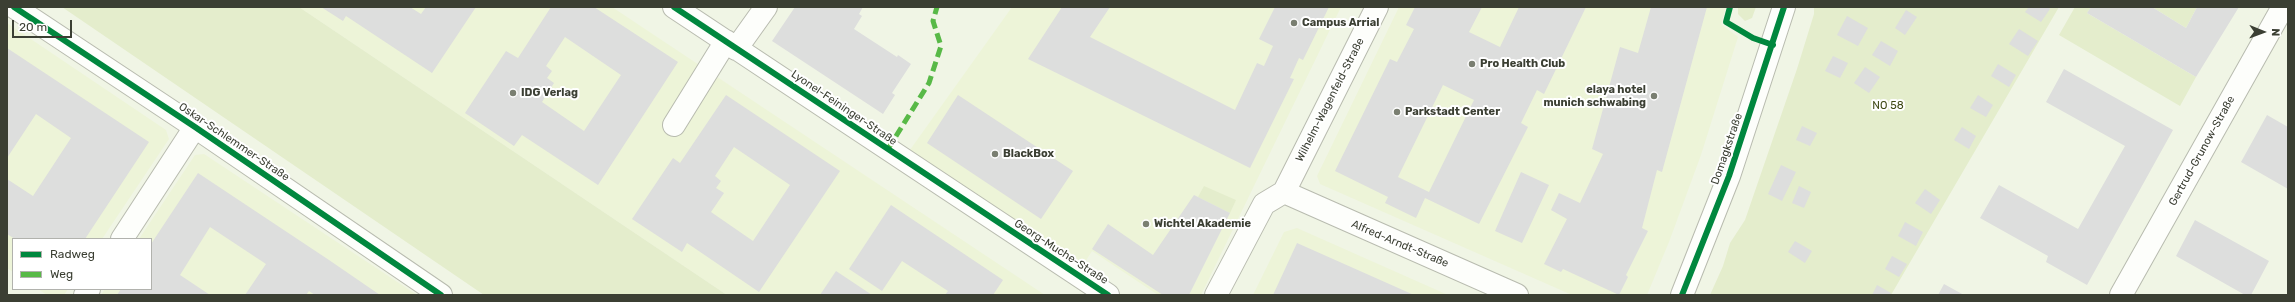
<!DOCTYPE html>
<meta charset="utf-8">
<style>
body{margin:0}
#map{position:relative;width:2295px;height:302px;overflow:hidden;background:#f0f5e5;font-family:Rubik,sans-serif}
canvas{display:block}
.frame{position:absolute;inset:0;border:8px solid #3b3f33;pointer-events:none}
.legend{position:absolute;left:12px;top:238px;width:140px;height:52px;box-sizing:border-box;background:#fff;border:1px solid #b1b2ad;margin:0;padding:5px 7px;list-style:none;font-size:12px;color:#3b3f33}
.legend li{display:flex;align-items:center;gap:8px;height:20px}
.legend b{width:20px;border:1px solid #b1b2ad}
.north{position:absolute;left:2243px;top:12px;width:40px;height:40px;-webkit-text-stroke:3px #fff;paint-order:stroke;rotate:91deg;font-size:11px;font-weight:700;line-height:16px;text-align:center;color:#3b3f33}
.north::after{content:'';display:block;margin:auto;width:14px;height:18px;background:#3b3f33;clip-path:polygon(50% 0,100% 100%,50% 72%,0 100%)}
.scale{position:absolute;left:12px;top:20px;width:60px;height:18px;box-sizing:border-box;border:2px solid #3b3f33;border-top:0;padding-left:5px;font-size:12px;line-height:14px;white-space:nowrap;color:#3b3f33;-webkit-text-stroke:3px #fff;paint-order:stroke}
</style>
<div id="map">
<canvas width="2295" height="302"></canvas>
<div class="frame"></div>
<ul class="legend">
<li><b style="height:5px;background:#00873e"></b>Radweg</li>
<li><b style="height:5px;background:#58b947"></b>Weg</li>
</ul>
<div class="north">N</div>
<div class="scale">20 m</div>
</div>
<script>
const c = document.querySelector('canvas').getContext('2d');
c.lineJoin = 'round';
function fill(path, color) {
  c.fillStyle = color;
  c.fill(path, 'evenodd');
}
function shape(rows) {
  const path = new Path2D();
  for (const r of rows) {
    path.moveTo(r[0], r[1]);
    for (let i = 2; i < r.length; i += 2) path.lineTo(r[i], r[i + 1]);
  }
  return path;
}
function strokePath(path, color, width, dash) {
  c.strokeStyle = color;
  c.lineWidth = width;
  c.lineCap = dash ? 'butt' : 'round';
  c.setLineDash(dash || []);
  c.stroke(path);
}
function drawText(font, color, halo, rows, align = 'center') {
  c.font = font + ' Rubik,sans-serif';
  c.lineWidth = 4;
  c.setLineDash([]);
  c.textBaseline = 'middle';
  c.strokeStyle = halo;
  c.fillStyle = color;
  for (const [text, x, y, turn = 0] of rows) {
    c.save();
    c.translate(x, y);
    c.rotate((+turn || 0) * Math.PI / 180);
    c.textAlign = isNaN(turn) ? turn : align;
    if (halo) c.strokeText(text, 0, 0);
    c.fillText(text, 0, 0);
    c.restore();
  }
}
const built = shape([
 [299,7,612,7,1045,295,727,295],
 [1012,7,1341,7,1201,295,1158,295,1092,251,1082,267,907,154],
 [1399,7,1726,7,1721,24,1738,37,1701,155,1669,242,1647,295,1572,295,1320,184,1317,176],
 [7,23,166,130,169,139,102,239,13,239,13,272,7,268],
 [204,154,417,295,101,295,105,289,151,289,151,239,139,239,195,155],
 [1297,228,1448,295,1253,295,1284,232],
 [38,289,68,289,64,295,47,295]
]);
const green = shape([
 [62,7,299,7,727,295,484,295],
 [1738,7,1756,7,1752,18,1745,21,1738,14],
 [1814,7,2059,7,1891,295,1710,295,1723,266,1730,243,1745,220,1797,69,1814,14],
 [2075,7,2091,7,2087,13,2196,77,2180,106,2059,35],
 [2152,7,2197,7,2186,28],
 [1204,186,1236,200,1230,213,1198,197]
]);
const building = shape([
 [321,7,410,7,421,14,426,7,476,7,432,73,346,16,343,21],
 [551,7,594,7,678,62,598,185,522,135,514,146,465,113,506,51,518,58],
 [565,37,621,75,584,131,542,102,554,83,547,78,552,71,546,66],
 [795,7,863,7,859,14,862,16,854,29,897,57,898,55,911,64,892,93,895,95,883,114,772,41],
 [1062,7,1110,7,1090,37,1235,110,1257,63,1264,66,1273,46,1259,39,1275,7,1329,7,1303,60,1299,58,1290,78,1294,79,1250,168,1028,59],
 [1415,7,1482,7,1469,32,1500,47,1519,7,1586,7,1544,94,1537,90,1521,123,1528,127,1479,224,1425,198,1416,218,1385,203,1388,197,1335,171,1390,59,1397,62,1414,29,1406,25],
 [1443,85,1474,100,1429,192,1398,177],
 [1651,7,1707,7,1662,172,1657,170,1642,228,1648,231,1626,275,1628,277,1619,295,1563,269,1561,272,1544,264,1567,219,1551,210,1559,193,1580,203,1603,154,1592,149,1620,47,1638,53],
 [2029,7,2048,7,2050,9,2041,22,2025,12],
 [2091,7,2152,7,2186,28,2197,7,2239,7,2196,77,2087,13],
 [1906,10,1917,17,1905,35,1895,28],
 [1847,16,1868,28,1858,46,1837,35],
 [2019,29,2038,41,2028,56,2009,44],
 [1881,41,1898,51,1890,66,1872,55],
 [7,48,149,142,85,239,15,239,7,234,7,179,33,196,71,138,36,114,7,158],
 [1833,56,1848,63,1840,78,1825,71],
 [1998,64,2016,75,2009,87,1991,76],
 [1865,67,1880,77,1869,93,1854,83],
 [2064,69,2173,130,2087,285,2046,262,2048,256,1980,218,1999,185,2078,229,2125,146,2046,102],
 [726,95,840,171,759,292,687,243,682,252,632,219,673,158,680,163],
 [734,147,790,185,753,241,711,212,724,193,716,188,721,181,715,176],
 [958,95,1073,171,1041,219,927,143],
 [1978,95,1993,105,1986,117,1970,108],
 [2267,115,2288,127,2288,189,2241,162],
 [1802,126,1817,133,1810,146,1796,140],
 [1962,127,1976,136,1969,149,1954,140],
 [1781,165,1796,172,1782,201,1768,194],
 [1521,172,1549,185,1522,243,1495,231],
 [198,173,329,260,380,295,315,295,309,291,306,295,245,295,266,264,210,227,180,275,210,295,117,295,121,289,151,289,151,244],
 [1799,186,1811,192,1804,208,1792,203],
 [1925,189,1940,200,1931,214,1915,203],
 [1194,195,1230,213,1189,295,1163,295,1092,249,1108,224,1153,255],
 [891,205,1003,280,993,295,945,295,948,291,902,261,882,291,849,269],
 [2195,220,2269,261,2251,295,2245,295,2176,256],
 [1905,222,1923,232,1916,246,1898,236],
 [1795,241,1812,251,1805,263,1788,252],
 [1297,243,1414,295,1273,295],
 [1892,256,1907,264,1899,277,1885,269],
 [836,271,872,295,820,295],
 [1944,284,1964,295,1938,295],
 [1877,285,1891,293,1890,295,1872,295]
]);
const minor = shape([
 [14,7,195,127,441,295],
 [674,7,1108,295],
 [736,49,766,7],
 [674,125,726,41],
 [1284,192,1517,295],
 [1284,192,1377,7],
 [122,239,195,127],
 [85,295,89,289],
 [1216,295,1264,204,1284,192],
 [1682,295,1729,176,1784,7],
 [2121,295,2283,7]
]);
const quiet = shape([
 [888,149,929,83,941,46,933,21,937,7]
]);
const cycleway = shape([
 [14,7,195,127,441,295],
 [674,7,1108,295],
 [1730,7,1726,22,1753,38,1773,45],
 [1682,295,1729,176,1784,7]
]);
const markers = [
 [1294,23,4,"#7a7f71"],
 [1472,64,4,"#7a7f71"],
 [513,93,4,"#7a7f71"],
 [1654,96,4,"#7a7f71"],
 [1397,112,4,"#7a7f71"],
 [995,154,4,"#7a7f71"],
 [1146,224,4,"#7a7f71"]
];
const poiNames = [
 ["Campus Arrial",1302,23],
 ["Pro Health Club",1480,64],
 ["elaya hotel",1646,90,"right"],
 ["munich schwabing",1646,103,"right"],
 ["IDG Verlag",521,93],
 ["Parkstadt Center",1405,112],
 ["BlackBox",1003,154],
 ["Wichtel Akademie",1154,224]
];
const streetNames = [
 ["Wilhelm-Wagenfeld-Straße",1330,100,-63],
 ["Lyonel-Feininger-Straße",844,108,34],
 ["Oskar-Schlemmer-Straße",234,142,34],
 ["Domagkstraße",1727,149,-71],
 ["Gertrud-Grunow-Straße",2202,151,-61],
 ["Alfred-Arndt-Straße",1400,244,23],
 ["Georg-Muche-Straße",1061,252,33]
];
const parkNames = [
 ["NO 58",1888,106]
];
fill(built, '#edf4d8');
fill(green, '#e4edcc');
fill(building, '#dddedd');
strokePath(minor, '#b8bbaf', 24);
strokePath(minor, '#fdfefb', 22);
strokePath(quiet, '#58b947', 5, [10, 5]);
strokePath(cycleway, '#00873e', 6);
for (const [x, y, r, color] of markers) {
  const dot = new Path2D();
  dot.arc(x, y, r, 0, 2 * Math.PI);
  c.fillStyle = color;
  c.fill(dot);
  strokePath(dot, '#fff', 1.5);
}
drawText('bold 11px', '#3b3f33', '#fff', poiNames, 'left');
drawText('11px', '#3b3f33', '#fff', streetNames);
drawText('11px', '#3e4813', '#fff', parkNames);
</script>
